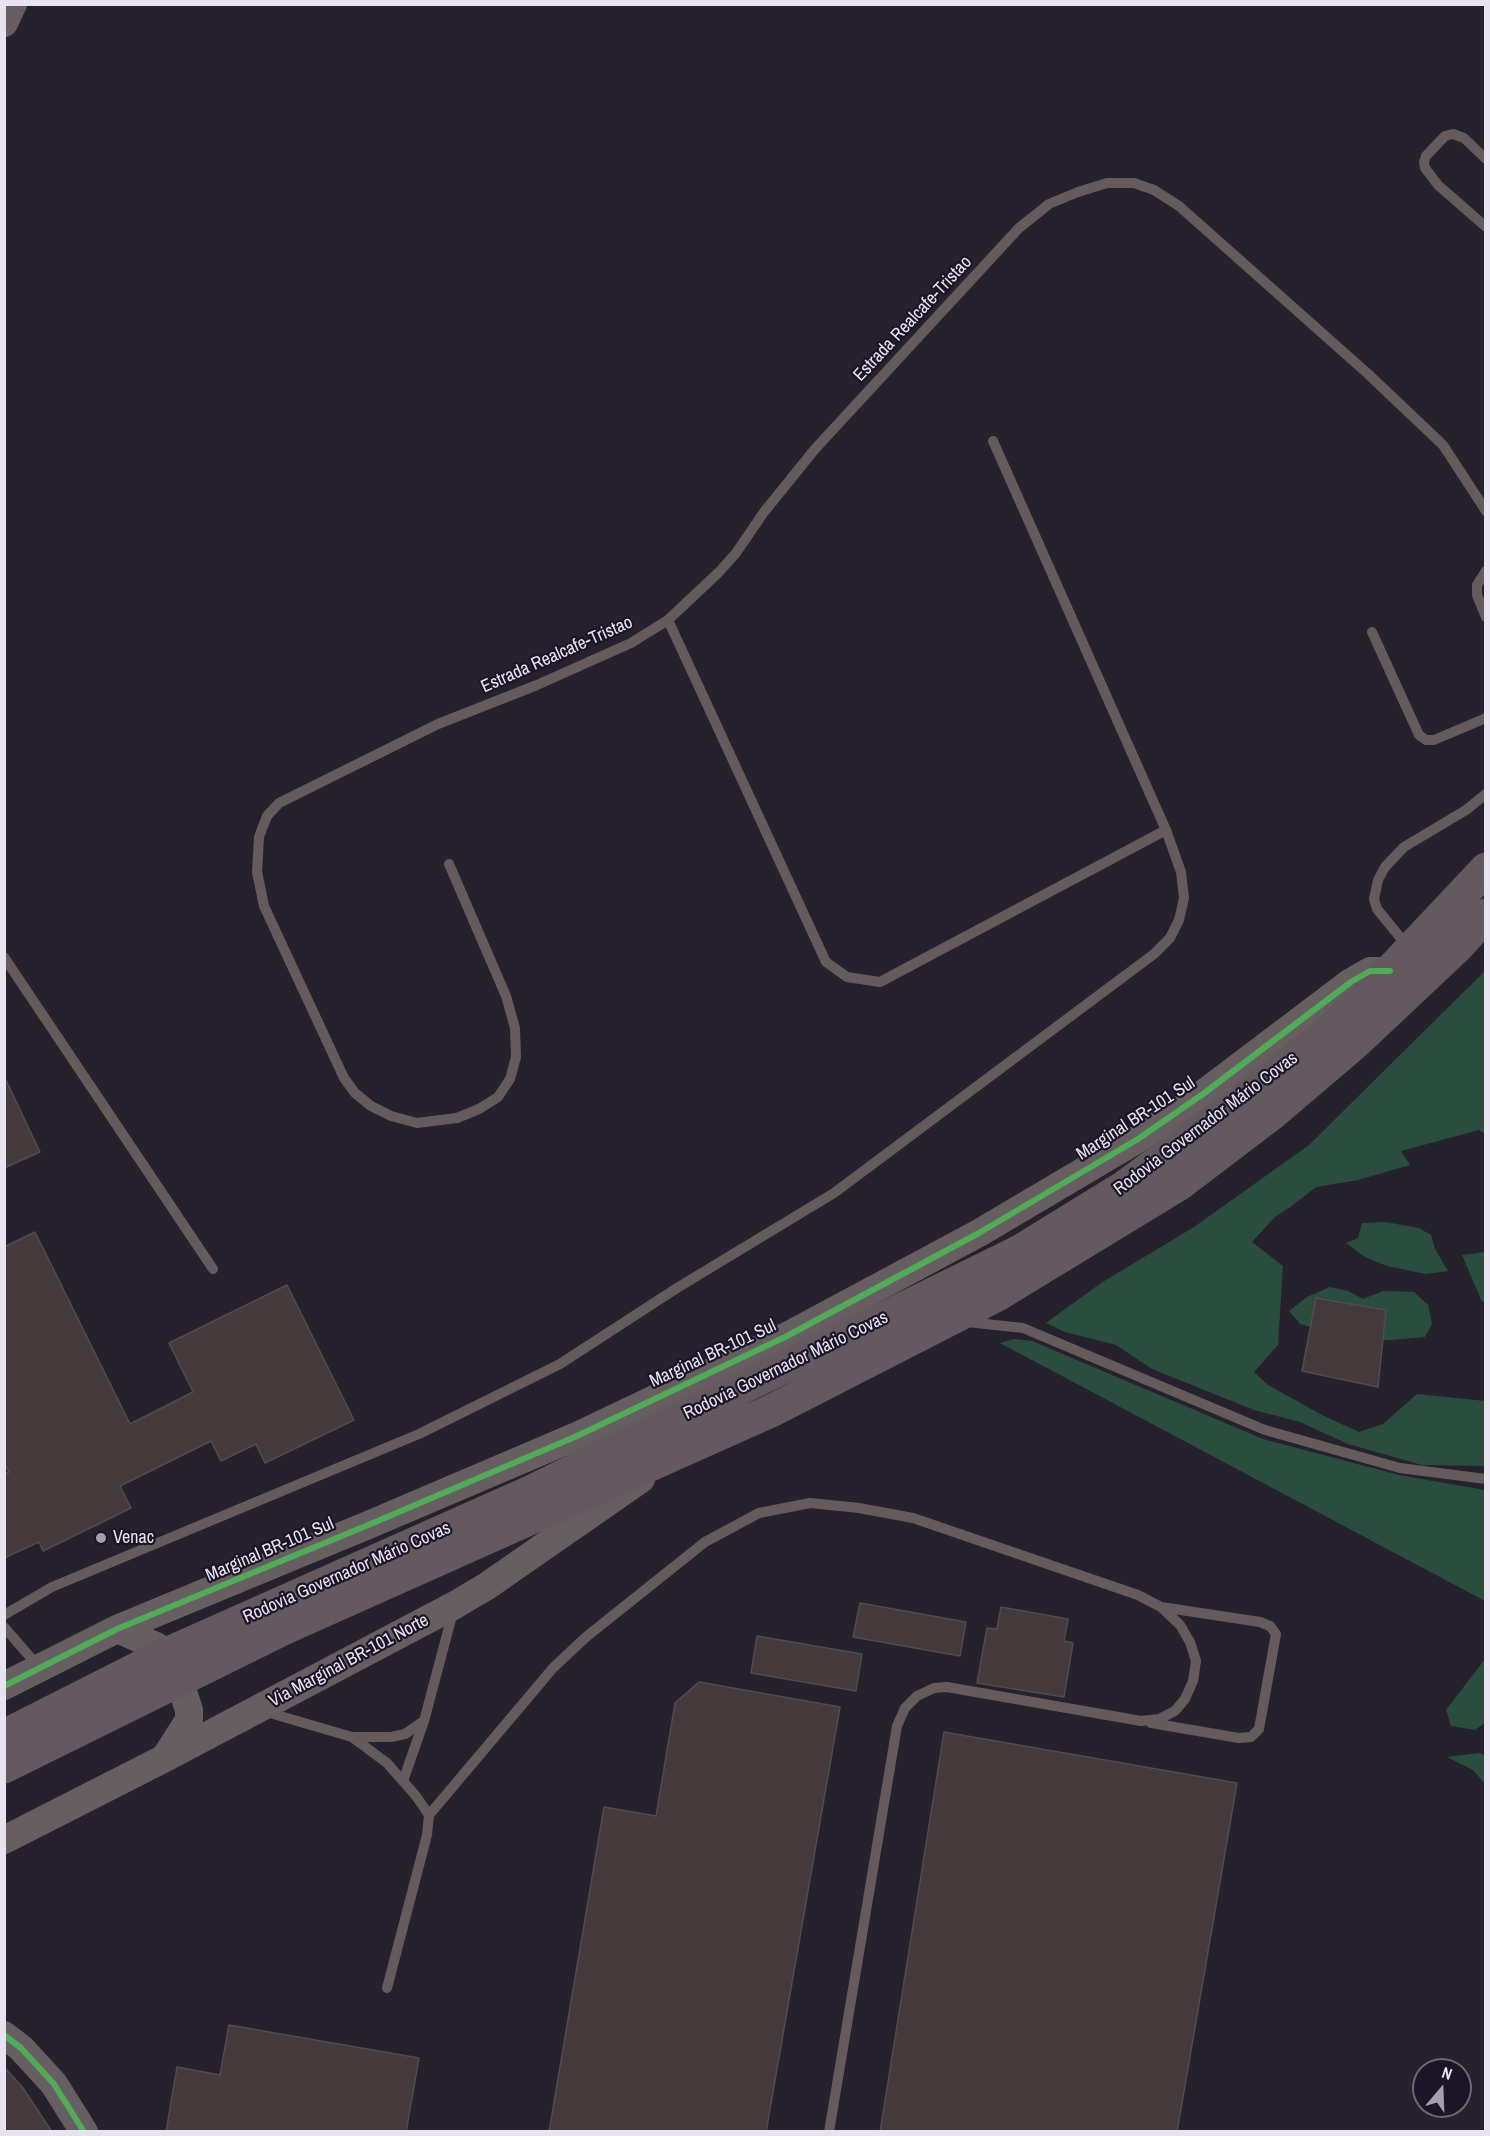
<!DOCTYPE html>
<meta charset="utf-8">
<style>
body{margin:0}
#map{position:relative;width:1490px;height:2136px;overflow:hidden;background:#26222d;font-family:"Archivo Narrow",sans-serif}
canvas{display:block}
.frame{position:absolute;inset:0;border:6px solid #e7e3f0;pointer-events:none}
.north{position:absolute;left:1412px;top:2058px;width:60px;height:60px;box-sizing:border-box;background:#1b1527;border:2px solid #6d6777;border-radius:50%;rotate:19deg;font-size:16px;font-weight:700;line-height:24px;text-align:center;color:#e7e3f0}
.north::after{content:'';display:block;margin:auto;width:21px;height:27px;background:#a39fac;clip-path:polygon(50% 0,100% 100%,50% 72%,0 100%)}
</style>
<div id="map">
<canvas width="1490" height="2136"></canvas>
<div class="frame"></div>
<div class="north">N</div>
</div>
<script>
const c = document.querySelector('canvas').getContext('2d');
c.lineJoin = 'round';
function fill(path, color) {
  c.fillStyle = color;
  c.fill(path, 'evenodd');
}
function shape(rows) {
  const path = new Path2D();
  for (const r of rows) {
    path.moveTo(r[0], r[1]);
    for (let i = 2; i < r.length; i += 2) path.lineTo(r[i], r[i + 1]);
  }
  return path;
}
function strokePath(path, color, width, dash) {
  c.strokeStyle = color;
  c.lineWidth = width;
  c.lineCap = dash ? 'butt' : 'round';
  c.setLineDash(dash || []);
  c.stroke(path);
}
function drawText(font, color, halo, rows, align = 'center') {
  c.font = font + ' "Archivo Narrow",sans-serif';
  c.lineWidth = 4.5;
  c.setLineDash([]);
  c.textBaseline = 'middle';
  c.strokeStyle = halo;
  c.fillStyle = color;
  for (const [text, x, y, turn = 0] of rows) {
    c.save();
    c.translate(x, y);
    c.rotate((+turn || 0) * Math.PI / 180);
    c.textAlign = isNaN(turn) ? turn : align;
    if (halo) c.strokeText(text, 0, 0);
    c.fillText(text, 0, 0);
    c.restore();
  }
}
const green = shape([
 [1485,971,1485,1134,1479,1130,1401,1151,1410,1165,1358,1180,1316,1187,1293,1205,1275,1217,1252,1242,1283,1266,1278,1345,1254,1372,1268,1385,1322,1415,1359,1432,1383,1424,1417,1394,1485,1401,1485,1466,1422,1465,1348,1444,1300,1422,1254,1410,1152,1369,1116,1345,1065,1332,1046,1323,1101,1283,1194,1227,1309,1145],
 [1385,1222,1419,1228,1431,1235,1435,1249,1448,1271,1426,1274,1387,1266,1365,1257,1346,1243,1358,1238,1362,1223],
 [1485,1252,1485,1301,1482,1302,1462,1255],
 [1330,1287,1348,1291,1363,1299,1383,1291,1414,1292,1428,1305,1432,1324,1425,1337,1391,1340,1358,1340,1300,1324,1289,1311,1307,1297],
 [1014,1339,1032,1341,1263,1439,1399,1475,1485,1490,1485,1601,1000,1343],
 [1485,1659,1485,1723,1475,1730,1451,1726,1446,1710],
 [1480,1753,1485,1756,1485,1784,1473,1770,1447,1757]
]);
const building = shape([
 [4,1076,40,1152,4,1168,4,1076],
 [35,1232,130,1424,193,1392,169,1343,287,1285,354,1420,265,1463,256,1444,221,1461,211,1441,120,1486,131,1508,43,1551,39,1542,4,1558,4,1474,9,1472,4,1463,4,1247,35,1232],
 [1316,1298,1386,1310,1378,1387,1302,1371,1316,1298],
 [860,1603,966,1622,960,1656,853,1637,860,1603],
 [1001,1607,1068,1619,1064,1641,1073,1643,1064,1697,977,1683,987,1628,997,1629,1001,1607],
 [757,1636,862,1654,856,1691,751,1673,757,1636],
 [699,1682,840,1707,766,2132,549,2132,604,1807,656,1816,675,1703,699,1682],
 [944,1732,1237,1783,1177,2132,880,2132,944,1732],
 [229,2025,419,2058,406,2132,166,2132,177,2067,220,2075,229,2025],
 [4,2067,23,2088,52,2132,4,2132,4,2067]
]);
const lane = shape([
 [1486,159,1464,138,1453,134,1445,136,1426,156,1424,162,1425,168,1438,185,1486,227],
 [1486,571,1477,585,1477,595,1486,617],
 [668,620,826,962,847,977,880,982,1166,830],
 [1372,632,1419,735,1426,740,1434,740,1486,718],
 [449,864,506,996,515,1028,516,1057,510,1079,498,1097,479,1109,457,1118,417,1123,391,1116,371,1106,355,1093,344,1078,264,906,257,872,259,837,267,816,279,803,438,724,537,685,631,643,668,620,719,572,736,553,764,512,815,449,1019,228,1049,204,1078,192,1107,183,1134,183,1154,190,1179,206,1367,373,1443,445,1486,511],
 [1408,947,1377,909,1374,899,1378,880,1385,867,1404,847,1466,810,1486,794],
 [4,957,213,1269],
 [967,1322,1023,1328,1265,1430,1400,1468,1486,1479],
 [4,1615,52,1587,419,1434,560,1364,677,1288,834,1193,1154,954,1170,938,1179,920,1184,898,1181,872,1166,830,993,441],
 [4,1627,38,1666],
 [263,1711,352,1737,387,1763,416,1796,429,1815,427,1835,387,1988],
 [1151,1723,1239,1738,1251,1737,1259,1729,1276,1634,1270,1626,1260,1622,1161,1607],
 [352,1737,391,1737,405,1734,424,1721],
 [403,1781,424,1721,453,1612],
 [429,1815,553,1668,586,1637,705,1542,759,1513,810,1503,859,1508,913,1518,1138,1595,1161,1607,1180,1625,1190,1642,1196,1661,1193,1681,1185,1699,1175,1711,1159,1719,1141,1721,947,1687,934,1688,917,1696,905,1708,897,1726,829,2132]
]);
const secondary = shape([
 [4,23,13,4],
 [117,1629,156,1646,163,1652],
 [4,1686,117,1629,373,1523,577,1436,785,1337,979,1233,1138,1139,1203,1094,1351,982,1370,971,1390,971],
 [166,1756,189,1720,189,1710,181,1686],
 [4,1840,165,1758,455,1605,487,1586,641,1479],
 [4,2035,21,2048,54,2084,84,2132]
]);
const highway = shape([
 [4,1736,164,1655,530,1492,1020,1251,1124,1187,1253,1092,1330,1031,1390,971,1486,869],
 [4,1767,283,1629,771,1411,999,1294,1178,1185,1274,1112,1355,1043,1458,946,1486,915]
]);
const cycleway = shape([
 [4,1686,117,1629,373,1523,577,1436,785,1337,979,1233,1138,1139,1203,1094,1351,982,1370,971,1390,971],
 [4,2035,21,2048,54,2084,84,2132]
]);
const markers = [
 [101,1538,6,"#a39fac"]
];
const streetNames = [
 ["Estrada Realcafe-Tristao",913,319,-47],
 ["Estrada Realcafe-Tristao",557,655,-24],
 ["Marginal BR-101 Sul",1136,1119,-33],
 ["Rodovia Governador Mário Covas",1206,1124,-37],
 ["Marginal BR-101 Sul",713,1354,-25],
 ["Rodovia Governador Mário Covas",786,1366,-26],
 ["Marginal BR-101 Sul",270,1550,-23],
 ["Rodovia Governador Mário Covas",347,1573,-24],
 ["Via Marginal BR-101 Norte",349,1661,-28]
];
const poiNames = [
 ["Venac",113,1538]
];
fill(green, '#2b4d3f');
fill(building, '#453a3b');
strokePath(building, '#524c50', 1.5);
strokePath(lane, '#655b5d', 10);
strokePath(secondary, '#675e62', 28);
strokePath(highway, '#63595f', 33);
strokePath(cycleway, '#51ab58', 6);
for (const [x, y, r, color] of markers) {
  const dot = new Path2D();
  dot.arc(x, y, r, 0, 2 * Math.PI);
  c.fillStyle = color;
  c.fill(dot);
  strokePath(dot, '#1b1527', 2);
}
drawText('18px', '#e7e3f0', '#1b1527', streetNames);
drawText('18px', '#e7e3f0', '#1b1527', poiNames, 'left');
</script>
